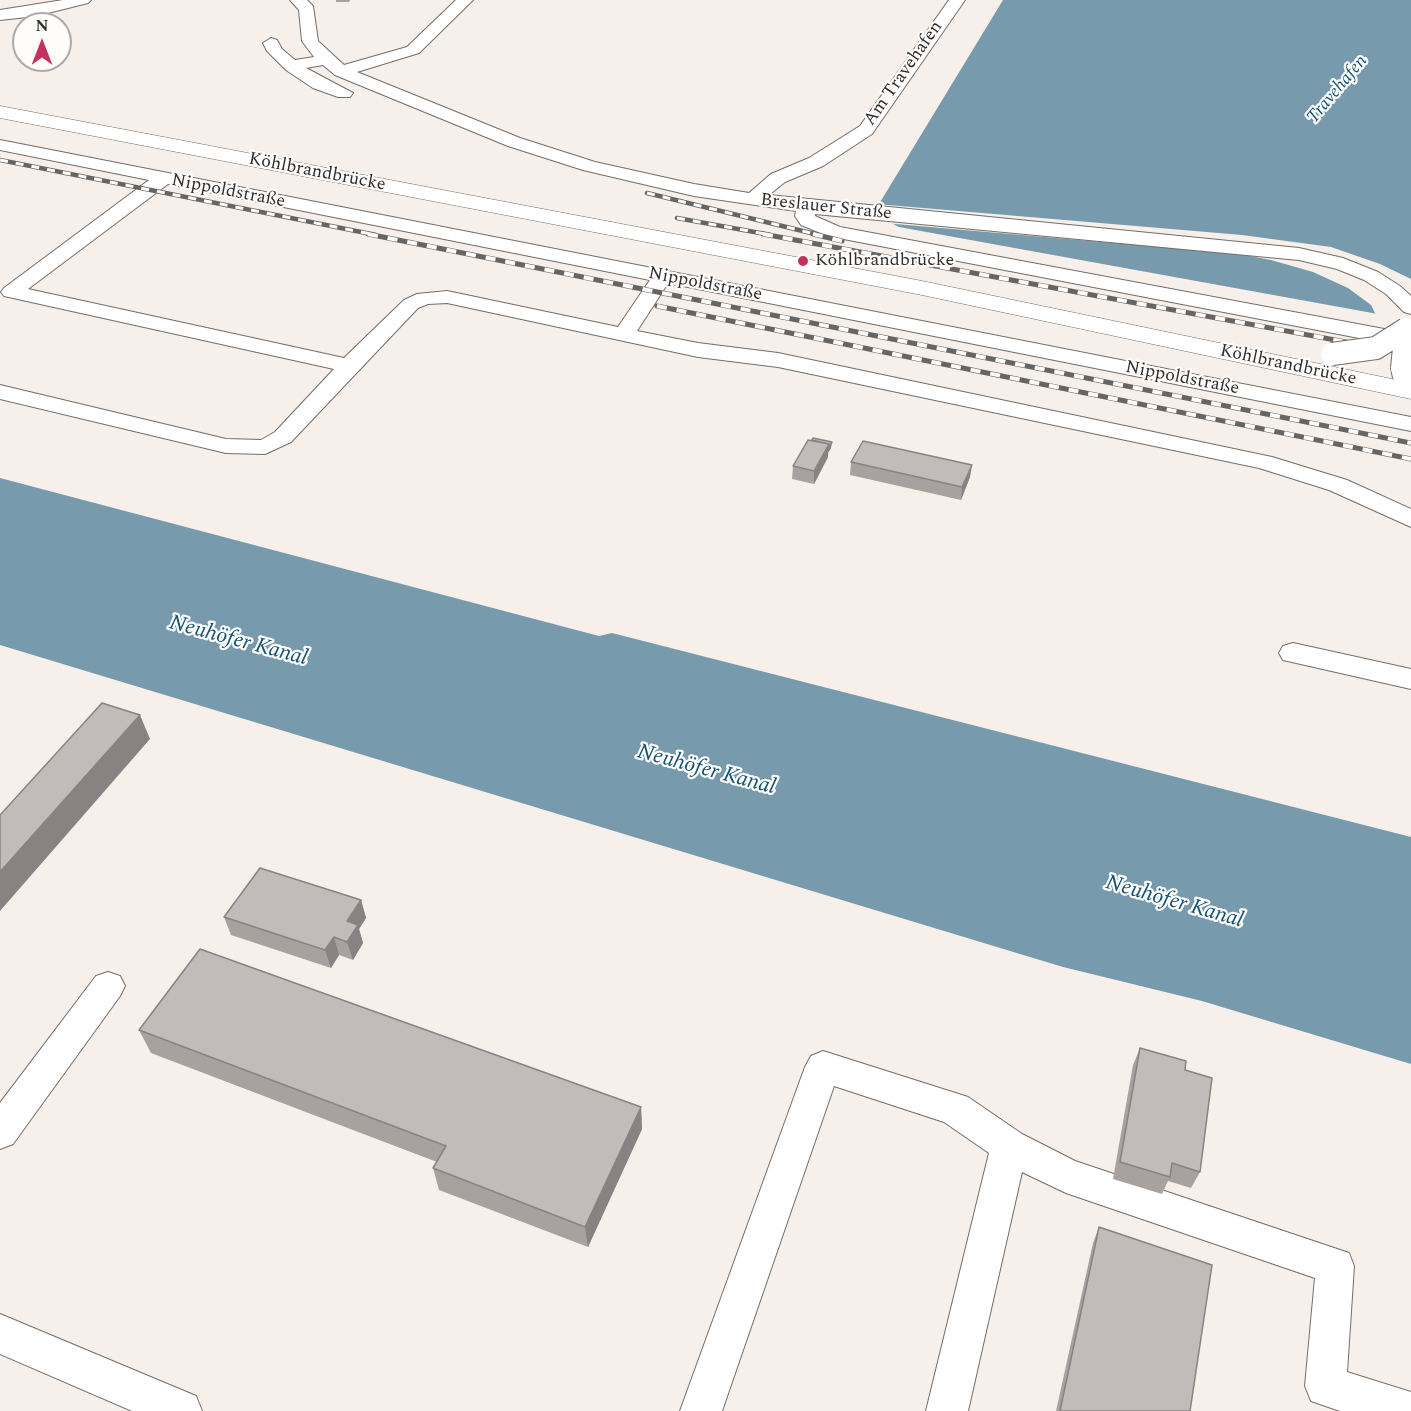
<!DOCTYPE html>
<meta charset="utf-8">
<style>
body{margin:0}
#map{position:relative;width:1411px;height:1411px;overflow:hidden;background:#f6efea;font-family:Spectral,serif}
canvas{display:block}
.north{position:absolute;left:12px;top:12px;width:60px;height:60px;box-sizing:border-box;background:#fffdfc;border:2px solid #acaaa9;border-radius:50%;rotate:0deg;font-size:16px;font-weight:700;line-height:24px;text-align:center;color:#302e2c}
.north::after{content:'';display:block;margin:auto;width:21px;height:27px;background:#c1335f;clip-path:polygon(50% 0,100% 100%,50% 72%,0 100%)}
</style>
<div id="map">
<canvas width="1411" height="1411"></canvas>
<div class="north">N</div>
</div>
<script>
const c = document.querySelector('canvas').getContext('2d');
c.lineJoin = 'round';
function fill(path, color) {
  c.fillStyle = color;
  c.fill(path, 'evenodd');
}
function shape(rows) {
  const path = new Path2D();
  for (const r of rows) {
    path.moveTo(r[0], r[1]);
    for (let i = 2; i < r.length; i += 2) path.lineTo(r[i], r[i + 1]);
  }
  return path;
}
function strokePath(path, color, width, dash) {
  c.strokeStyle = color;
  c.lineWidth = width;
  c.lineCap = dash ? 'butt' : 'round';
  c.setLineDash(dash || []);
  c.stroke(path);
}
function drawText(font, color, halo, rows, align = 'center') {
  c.font = font + ' Spectral,serif';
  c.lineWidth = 4.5;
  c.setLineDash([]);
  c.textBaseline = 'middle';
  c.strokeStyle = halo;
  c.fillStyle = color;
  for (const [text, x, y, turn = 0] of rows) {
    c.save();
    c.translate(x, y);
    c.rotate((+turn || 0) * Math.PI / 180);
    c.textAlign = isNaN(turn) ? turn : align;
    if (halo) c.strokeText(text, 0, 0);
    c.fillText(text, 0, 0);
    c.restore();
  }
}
const water = shape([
 [1003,0,1411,0,1411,320,899,227,882,218,879,204],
 [0,478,599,636,612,633,1411,837,1411,1064,1202,1001,1063,967,0,645]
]);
const pier = shape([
 [876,204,1242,235,1331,247,1380,264,1411,279,1411,323,1377,317,1371,305,1348,288,1313,272,1271,260,1239,254,884,223,879,219]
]);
const minor = shape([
 [63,0,91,0,88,3,36,16,0,20,0,10,63,0],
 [290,0,307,0,313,6,318,41,344,65,407,47,456,0,473,0,419,53,357,72,520,138,595,162,694,184,749,193,771,174,809,158,860,126,949,0,965,0,872,134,823,166,785,182,769,195,1299,248,1343,258,1378,272,1400,286,1411,296,1411,314,1404,312,1386,294,1364,280,1337,269,1299,260,815,214,815,216,840,227,1411,334,1411,348,828,236,801,225,795,216,796,211,694,196,583,170,508,146,335,75,323,65,306,68,353,93,350,97,338,97,313,88,286,70,267,51,263,43,271,38,277,40,282,49,295,60,314,57,302,41,299,10,290,0],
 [0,140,1411,417,1411,431,668,283,637,331,698,343,778,353,1272,457,1347,480,1411,509,1411,527,1329,490,1259,468,778,367,698,357,447,303,428,304,418,308,291,442,265,454,226,453,0,399,0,385,226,439,261,440,275,432,334,369,4,296,1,292,4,288,149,180,0,150,0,140],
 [168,184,650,280,618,327,447,291,417,294,404,300,344,358,28,289,168,184],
 [1402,361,1411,365,1411,395,1403,393,1393,378,1391,368,1394,363,1402,361],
 [1293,643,1411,669,1411,689,1283,660,1279,653,1283,646,1293,643],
 [108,972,120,976,125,986,120,996,13,1144,0,1149,0,1103,96,976,108,972],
 [823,1051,968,1097,1022,1134,1075,1161,1349,1253,1354,1266,1347,1372,1411,1392,1411,1411,1340,1411,1311,1401,1305,1386,1315,1278,1066,1193,1022,1172,968,1411,926,1411,989,1153,944,1122,834,1086,722,1411,680,1411,805,1067,811,1056,823,1051],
 [0,1314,196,1396,202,1411,132,1411,0,1354,0,1314]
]);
const major = shape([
 [0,106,922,281,1411,383,1411,399,922,295,0,118,0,106]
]);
const railFar1 = shape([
 [0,160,376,235],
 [647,193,819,235],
 [677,218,771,235]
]);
const rail = shape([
 [368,234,1411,443],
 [763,234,1411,354],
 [813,234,842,241],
 [657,306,1411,459]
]);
const minorBridge = shape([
 [1332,354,1376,348,1406,329],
 [1402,368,1406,329]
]);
const wall = shape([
 [336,0,350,0,349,2,336,2],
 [812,440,831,448,828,453,828,457,814,484,792,479,793,466],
 [851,462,970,477,961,500,850,475],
 [361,900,366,918,359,929,363,943,353,960,339,955,331,968,231,935,224,917],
 [139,1030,641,1107,642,1129,588,1247,439,1190,433,1168,437,1162,151,1053],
 [1140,1048,1185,1070,1200,1172,1191,1188,1168,1181,1162,1194,1113,1179,1133,1065],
 [1099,1227,1190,1411,1056,1411,1093,1243]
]);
const shadedWall = shape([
 [832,442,831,448,828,453,829,447],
 [829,444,828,457,814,484,814,471],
 [972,465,970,477,961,500,962,487],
 [140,715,150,739,0,911,0,872],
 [361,900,366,918,359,929,363,943,353,960,347,942,347,921],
 [334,937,339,955,331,968,325,950],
 [641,1107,642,1129,588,1247,585,1227]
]);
const building = shape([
 [813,438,832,442,829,447,829,444,812,440,813,438],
 [808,440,829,444,814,471,793,466,808,440],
 [863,441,972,465,962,487,851,462,863,441],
 [102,703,140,715,0,872,0,815,102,703],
 [260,868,361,900,347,921,358,925,347,942,334,937,325,950,224,917,260,868],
 [200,949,641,1107,585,1227,433,1168,446,1146,139,1030,200,949],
 [1140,1048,1186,1061,1185,1070,1212,1078,1200,1172,1172,1163,1170,1177,1120,1162,1140,1048],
 [1099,1227,1212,1265,1190,1411,1060,1411,1099,1227]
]);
const markers = [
 [803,261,6,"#c1335f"]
];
const farStreetnames = [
 ["Am Travehafen",904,74,-55],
 ["Köhlbrandbrücke",317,173,11],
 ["Nippoldstraße",228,192,11],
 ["Breslauer Straße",826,208,6],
 ["Nippoldstraße",705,285,11],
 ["Köhlbrandbrücke",1288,366,12],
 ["Nippoldstraße",1182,379,11]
];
const farWaternames = [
 ["Travehafen",1338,90,-50]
];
const farPoinames = [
 ["Köhlbrandbrücke",815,261]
];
const waterNames = [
 ["Neuhöfer Kanal",238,642,15],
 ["Neuhöfer Kanal",706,771,15],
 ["Neuhöfer Kanal",1174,903,16]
];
fill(water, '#779aad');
fill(pier, '#f6efea');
strokePath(minor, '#736d69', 2);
strokePath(major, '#736d69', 1);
fill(minor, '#fff');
fill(major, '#fff');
strokePath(railFar1, '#676461', 4.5);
strokePath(rail, '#676461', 5);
strokePath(railFar1, '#fffdfc', 3, [8]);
strokePath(rail, '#fffdfc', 4, [10]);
strokePath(minorBridge, '#736d69', 24, []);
strokePath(minorBridge, '#fff', 22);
fill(wall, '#a8a19f');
fill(shadedWall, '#888382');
fill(building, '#c3bbb9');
strokePath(building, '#888382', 1.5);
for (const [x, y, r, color] of markers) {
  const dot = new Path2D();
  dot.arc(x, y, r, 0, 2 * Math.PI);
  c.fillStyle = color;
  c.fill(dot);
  strokePath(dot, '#fffdfc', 2);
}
drawText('18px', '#302e2c', '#fffdfc', farStreetnames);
drawText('italic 18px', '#145471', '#fffdfc', farWaternames);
drawText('18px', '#302e2c', '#fffdfc', farPoinames, 'left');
drawText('italic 22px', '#145471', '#fffdfc', waterNames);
</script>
